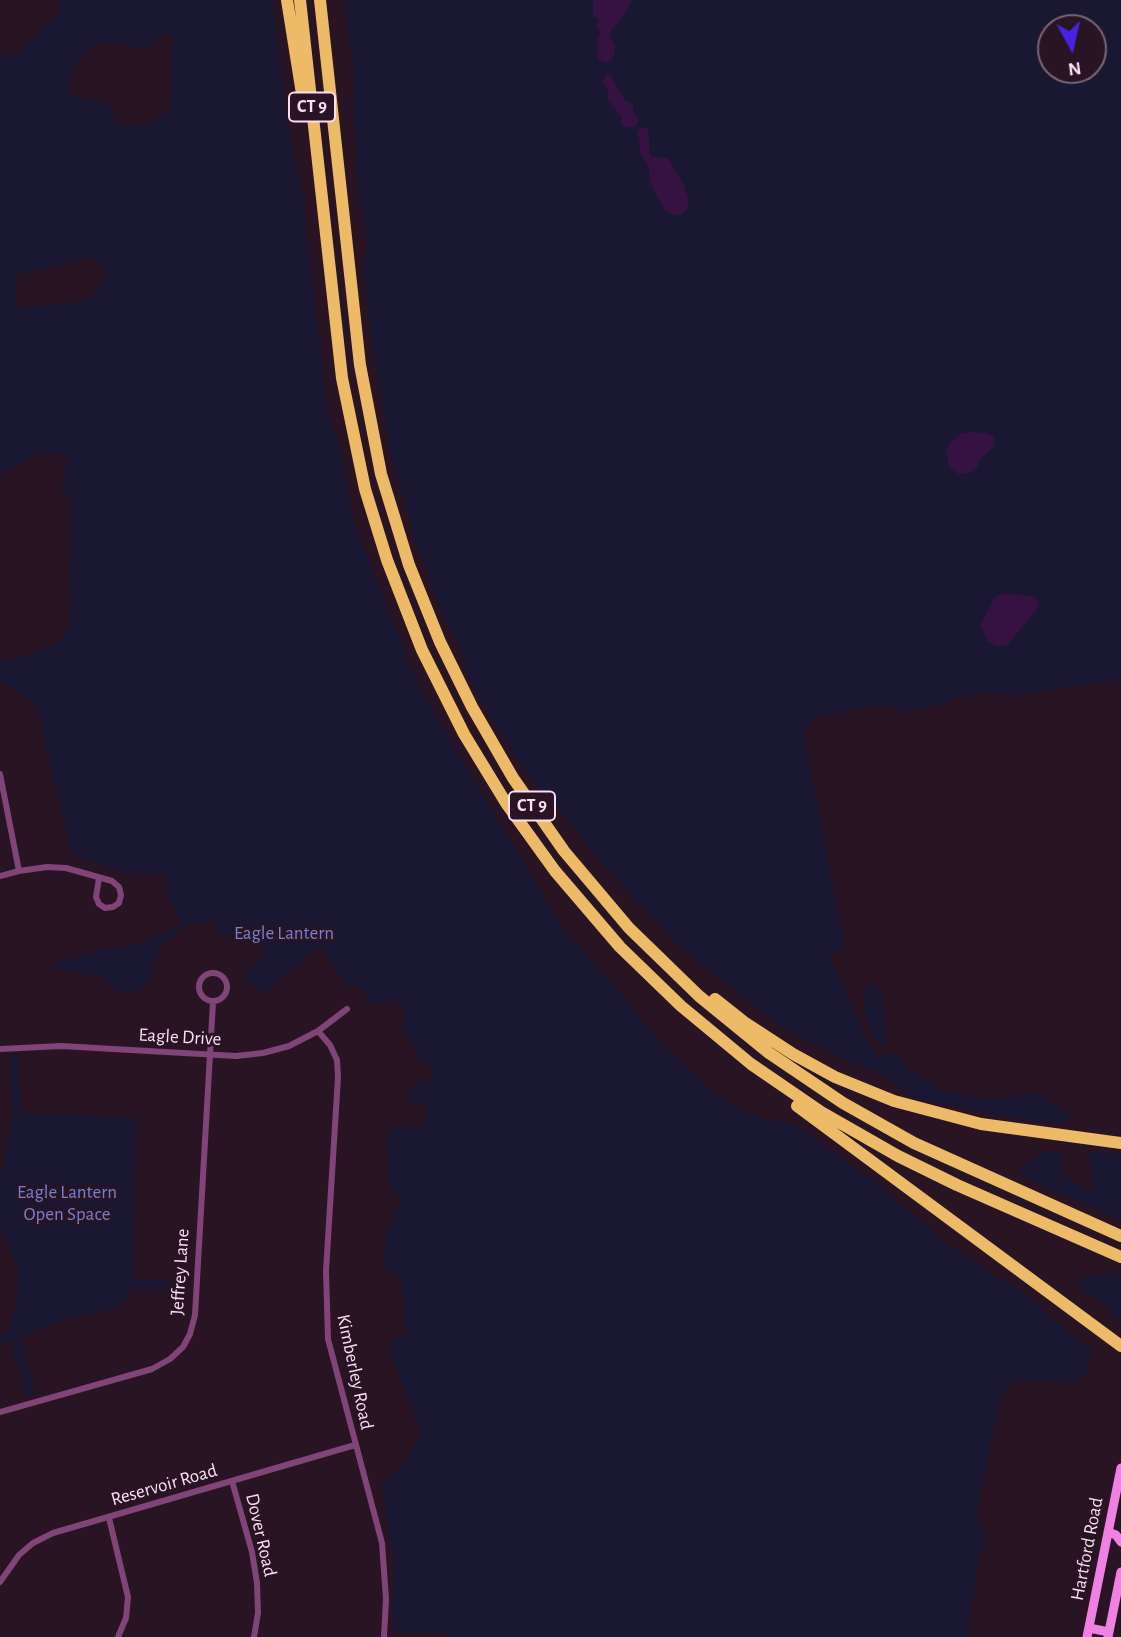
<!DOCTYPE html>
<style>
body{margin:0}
#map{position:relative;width:1121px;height:1637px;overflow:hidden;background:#281422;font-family:"Alegreya Sans",sans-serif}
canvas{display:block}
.north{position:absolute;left:1037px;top:14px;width:70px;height:70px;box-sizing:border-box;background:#281422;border:2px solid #7c6576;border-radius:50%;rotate:172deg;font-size:19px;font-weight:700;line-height:28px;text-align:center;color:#fbdef5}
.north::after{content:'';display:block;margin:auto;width:24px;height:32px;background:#4721e4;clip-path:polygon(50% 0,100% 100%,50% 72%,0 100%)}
</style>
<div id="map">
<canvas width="1121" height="1637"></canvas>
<div class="north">N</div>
</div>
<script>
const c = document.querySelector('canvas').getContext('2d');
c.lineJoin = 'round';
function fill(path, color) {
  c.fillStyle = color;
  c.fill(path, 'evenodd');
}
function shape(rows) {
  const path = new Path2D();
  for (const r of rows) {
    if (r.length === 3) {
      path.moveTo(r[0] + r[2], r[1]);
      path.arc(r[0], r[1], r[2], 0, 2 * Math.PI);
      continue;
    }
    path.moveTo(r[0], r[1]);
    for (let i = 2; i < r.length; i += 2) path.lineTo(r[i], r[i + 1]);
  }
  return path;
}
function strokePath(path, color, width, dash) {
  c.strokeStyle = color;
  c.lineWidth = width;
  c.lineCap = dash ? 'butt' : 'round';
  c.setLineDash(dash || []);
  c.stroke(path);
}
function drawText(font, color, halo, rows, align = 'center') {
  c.font = font + ' "Alegreya Sans",sans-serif';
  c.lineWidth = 6;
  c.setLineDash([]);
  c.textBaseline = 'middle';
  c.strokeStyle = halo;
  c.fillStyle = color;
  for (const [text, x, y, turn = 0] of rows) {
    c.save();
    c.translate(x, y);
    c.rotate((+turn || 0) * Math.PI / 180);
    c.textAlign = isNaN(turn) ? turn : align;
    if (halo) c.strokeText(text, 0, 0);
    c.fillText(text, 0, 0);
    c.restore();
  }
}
const green = shape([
 [61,0,273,0,287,122,301,183,327,408,343,458,353,517,359,536,412,669,438,719,564,930,614,985,659,1041,709,1090,740,1109,765,1119,791,1124,810,1135,876,1183,944,1242,990,1273,1013,1285,1090,1350,1092,1355,1085,1375,1077,1383,1021,1381,1011,1384,1001,1397,977,1509,979,1524,987,1538,978,1564,975,1591,970,1606,968,1637,446,1637,443,1633,400,1632,392,1629,394,1562,382,1484,409,1460,412,1447,422,1434,388,1347,391,1340,404,1338,407,1334,402,1280,399,1276,390,1273,383,1258,390,1225,401,1203,399,1197,390,1188,387,1144,389,1131,393,1127,418,1128,423,1126,427,1108,426,1102,409,1104,408,1098,417,1082,430,1081,433,1073,430,1066,420,1060,411,1040,402,1029,406,1011,401,1002,396,999,369,1004,362,987,346,987,322,945,261,995,251,983,248,985,244,982,246,977,244,975,263,958,264,950,249,930,229,937,219,933,217,925,213,921,186,925,159,949,148,985,136,991,120,993,101,977,55,969,56,963,102,950,133,946,152,938,179,925,181,922,168,897,167,874,125,873,80,858,72,851,37,707,12,687,0,682,0,661,27,656,62,641,69,625,71,609,70,571,72,510,70,500,61,486,68,461,66,455,62,452,39,454,0,473,0,57,17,54,21,51,55,17,60,10],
 [161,35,169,35,172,39,172,101,169,111,148,125,121,125,116,122,111,106,68,93,72,72,78,60,93,45,116,43,137,49,152,45],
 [91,258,96,259,105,269,104,280,92,298,73,303,17,308,16,275],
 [344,0,1121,0,1121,678,1020,696,991,692,952,699,945,704,903,712,881,705,819,717,803,730,845,949,830,956,867,1041,875,1055,898,1055,910,1070,941,1090,966,1097,1002,1099,1039,1093,1069,1115,1070,1118,1063,1123,1038,1122,915,1099,876,1070,852,1064,783,1029,682,949,622,885,518,762,472,684,457,641,441,611,414,538,407,507,392,461,372,343,363,265,368,239,359,196,354,109,355,72],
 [1051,28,1093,28,1093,70,1051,70],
 [868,983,874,983,881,991,887,1034,884,1045,881,1046,876,1040,865,1012,864,998,865,987],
 [18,1053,21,1113,136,1118,132,1279,190,1283,190,1290,132,1287,119,1307,68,1319,20,1337,36,1395,27,1397,11,1341,0,1343,0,1336,7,1334,16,1307,19,1273,0,1225,0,1181,13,1113,9,1054],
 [1103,1150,1121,1156,1121,1220,1021,1176,1022,1165,1042,1152,1058,1152,1062,1155,1060,1168,1062,1175,1086,1189,1094,1191,1095,1183,1090,1173,1092,1165,1087,1153],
 [1108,1272,1121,1275,1121,1319,1113,1316,1102,1301,1083,1293,1079,1283,1083,1277,1098,1276]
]);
const water = shape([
 [593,0,632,0,624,15,612,29,610,35,615,45,615,51,612,60,606,63,597,58,599,46,597,40,600,33,597,25,599,20,593,15],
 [607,74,611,76,625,100,633,105,633,112,639,120,635,127,623,127,621,123,622,117,608,101,608,91,602,82],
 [643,127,648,129,650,154,653,157,668,158,684,185,689,203,686,211,680,215,674,215,665,211,652,187,648,165,639,150,640,145,637,131],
 [971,432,988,433,994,438,994,445,990,451,980,459,977,468,971,473,958,474,949,466,946,451,952,441,961,434],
 [1009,594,1032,596,1039,602,1039,606,1009,643,1005,646,997,646,987,641,981,625,994,598,998,595]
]);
const street = shape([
 [0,774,19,871],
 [0,876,19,871,47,867,66,868,91,875,112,881,119,887,121,895,119,903,113,907,105,908,99,904,96,897,99,878],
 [213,987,14],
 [318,1031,330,1045,337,1060,338,1077,326,1271,328,1339,382,1543,386,1599,384,1637],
 [0,1049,61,1046,236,1056,263,1053,289,1046,318,1031,347,1009],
 [0,1412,152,1369,170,1359,183,1347,190,1334,195,1315,213,1002],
 [232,1481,252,1552,257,1583,258,1613,254,1637],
 [109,1518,128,1597,126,1618,118,1637],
 [0,1582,19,1555,33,1543,53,1533,355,1445]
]);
const secondary = shape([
 [1108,1532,1116,1535,1121,1542],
 [1089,1628,1109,1632],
 [1087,1637,1121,1468],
 [1108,1637,1121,1572]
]);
const highway = shape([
 [287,0,303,100],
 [300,0,342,378,365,489,387,560,422,650,464,734,506,803,555,871,620,947,681,1006,751,1064,821,1112,898,1156,957,1185,1121,1257],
 [320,0,360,365,381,474,409,565,440,642,472,707,513,778,564,851,629,928,699,996,769,1053,843,1103,914,1143,1121,1236],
 [715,999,744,1022,793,1054,835,1077,894,1101,981,1124,1121,1143],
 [797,1106,1121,1346]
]);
const shields = [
 [312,107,46],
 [532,806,46]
];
const shieldNames = [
 ["CT 9",312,107],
 ["CT 9",532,806]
];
const parkNames = [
 ["Eagle Lantern",284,933],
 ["Eagle Lantern",67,1192],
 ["Open Space",67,1214]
];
const streetNames = [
 ["Eagle Drive",180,1037,3],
 ["Jeffrey Lane",180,1272,-86],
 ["Kimberley Road",355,1372,78],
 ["Reservoir Road",164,1485,-16],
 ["Dover Road",261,1535,77],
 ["Hartford Road",1087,1549,-79]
];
fill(green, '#191731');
fill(water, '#361243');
strokePath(street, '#814479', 6);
strokePath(secondary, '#f080e2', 9);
strokePath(highway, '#edba67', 12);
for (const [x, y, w] of shields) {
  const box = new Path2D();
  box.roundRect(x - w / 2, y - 14.5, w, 29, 5);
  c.fillStyle = '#281422';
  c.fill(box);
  strokePath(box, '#fbdef5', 2);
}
drawText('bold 18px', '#fbdef5', null, shieldNames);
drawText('19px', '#7281d4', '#281422', parkNames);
drawText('19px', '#fbdef5', '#281422', streetNames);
</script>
